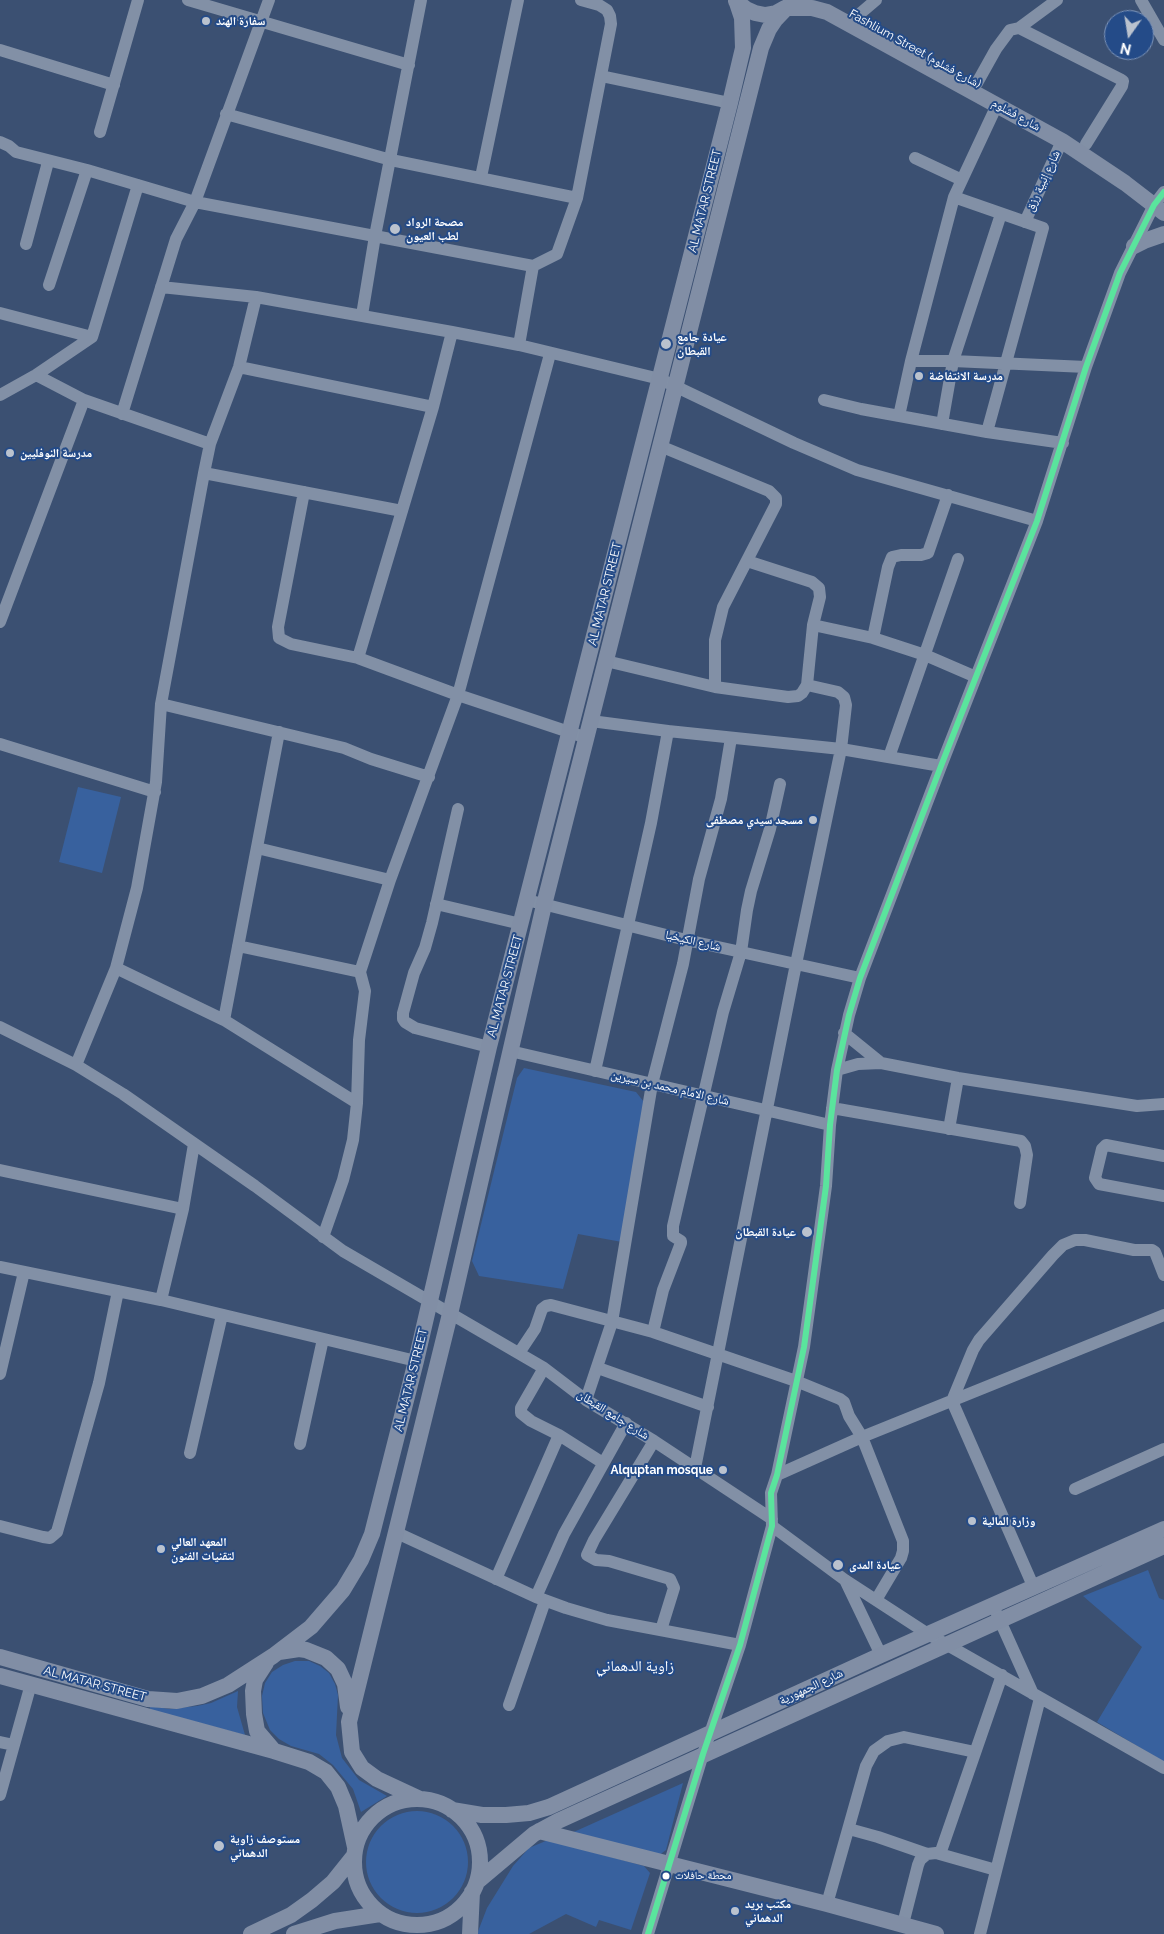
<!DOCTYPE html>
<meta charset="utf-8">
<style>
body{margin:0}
#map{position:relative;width:1164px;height:1934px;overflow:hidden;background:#3b5072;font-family:Raleway,sans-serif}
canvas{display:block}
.north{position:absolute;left:1104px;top:10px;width:50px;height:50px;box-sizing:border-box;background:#244b88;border:1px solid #7c93b8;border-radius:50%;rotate:193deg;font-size:14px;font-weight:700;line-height:20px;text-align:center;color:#fff}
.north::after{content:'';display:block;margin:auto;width:18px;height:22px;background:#bac2ce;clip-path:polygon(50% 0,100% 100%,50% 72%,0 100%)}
</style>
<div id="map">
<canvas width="1164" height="1934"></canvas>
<div class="north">N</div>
</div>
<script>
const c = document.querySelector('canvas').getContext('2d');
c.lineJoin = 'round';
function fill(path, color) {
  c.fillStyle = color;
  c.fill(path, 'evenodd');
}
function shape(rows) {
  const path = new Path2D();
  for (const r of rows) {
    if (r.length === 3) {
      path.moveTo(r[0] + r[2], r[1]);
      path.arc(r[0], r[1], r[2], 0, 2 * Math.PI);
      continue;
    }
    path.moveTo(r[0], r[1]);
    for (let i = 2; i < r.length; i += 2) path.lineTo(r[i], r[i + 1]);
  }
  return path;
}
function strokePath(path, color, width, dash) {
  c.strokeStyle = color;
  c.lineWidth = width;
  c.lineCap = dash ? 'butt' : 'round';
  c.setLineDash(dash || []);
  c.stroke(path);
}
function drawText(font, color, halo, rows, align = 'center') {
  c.font = font + ' Raleway,"Noto Naskh Arabic",sans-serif';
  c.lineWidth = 4;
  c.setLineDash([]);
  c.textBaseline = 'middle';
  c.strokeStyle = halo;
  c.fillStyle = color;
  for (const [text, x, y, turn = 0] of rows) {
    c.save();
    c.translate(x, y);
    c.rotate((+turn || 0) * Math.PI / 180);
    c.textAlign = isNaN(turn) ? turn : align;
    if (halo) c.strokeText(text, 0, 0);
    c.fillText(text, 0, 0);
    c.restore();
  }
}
const green = shape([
 [78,787,121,797,102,873,59,862],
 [524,1068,636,1092,648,1107,622,1242,578,1234,563,1289,479,1276,472,1261,517,1078],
 [1148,1570,1159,1598,1164,1600,1164,1762,1097,1722,1142,1647,1083,1596],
 [295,1661,309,1661,320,1666,329,1673,335,1684,338,1695,336,1735,342,1758,359,1780,387,1796,361,1812,353,1789,333,1765,319,1754,291,1746,279,1739,270,1730,263,1713,262,1696,265,1683,272,1672,283,1665],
 [238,1691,237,1707,245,1735,150,1710,150,1706,169,1709,197,1706,211,1703],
 [683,1783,666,1850,658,1856,567,1835],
 [417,1862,51],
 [548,1840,644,1866,650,1873,631,1930,599,1920,596,1927,566,1914,529,1934,477,1934,487,1908,513,1866,529,1848]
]);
const minor = shape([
 [188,0,409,65],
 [1141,0,1164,40],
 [856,17,876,0],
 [1019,28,1057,0],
 [0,50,114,85],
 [601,76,730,103],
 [977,83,996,49,1010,30,1019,28,1120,79,1123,81,1122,86,1086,144],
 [226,114,391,160,577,198],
 [100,132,138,0],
 [0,142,9,146,16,152,87,170,195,202,533,266],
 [915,158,962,180],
 [481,177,518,0],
 [954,197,1043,228,987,432],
 [1025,222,1062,141],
 [26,244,48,162],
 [49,285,87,170],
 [161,287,256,297,452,332,519,345,660,379,794,443,857,470,1037,521],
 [0,313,92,337],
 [362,315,375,236,421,0],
 [519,345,533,266,557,254,577,198,611,24,610,16,607,10,599,5,581,0],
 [911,361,953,361,1086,367],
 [239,367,433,407],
 [36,375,84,400,210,444],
 [0,395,36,375,92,337,138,185],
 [824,400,861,409,987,432,1063,443],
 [122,414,176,239,195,202,269,0],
 [899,416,911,361,954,197,997,105],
 [942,424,953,361,1001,214],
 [660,446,769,491,776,498,776,504,723,607,715,640,715,687],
 [204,473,402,511],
 [304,492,278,627,279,638,291,644,358,658,458,695,587,738],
 [0,622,84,400],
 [813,625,873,638,925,655,976,677],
 [873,638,888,567,892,557,901,555,921,555,928,553,948,495],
 [358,658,433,407,452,332],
 [606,661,715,687,788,697,798,696,802,693,807,685,813,625,820,597,819,588,812,582,747,561],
 [161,704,344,748,371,759,429,777],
 [591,721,668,731,841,749,941,766],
 [0,744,155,792],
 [889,757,958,559],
 [458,809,432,923,425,948,414,973,403,1013,403,1019,405,1022,415,1028,489,1047],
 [257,848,390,880],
 [527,900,686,940,860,978],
 [436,904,521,924],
 [238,946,360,972],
 [116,968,224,1020,357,1103],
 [224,1020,279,732],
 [0,1027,76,1065,123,1094,255,1186,343,1251,544,1368,586,1400,654,1441,772,1519],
 [844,1033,881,1063],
 [510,1051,830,1125],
 [76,1065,116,968,137,888,156,782,161,704,204,473,210,444,239,367,256,297],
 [837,1070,858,1064,881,1063,958,1078,1137,1106,1164,1104],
 [595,1071,651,823,668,731],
 [832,1108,1021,1141,1025,1146,1027,1155,1020,1203],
 [949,1129,958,1078],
 [1164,1156,1106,1145,1102,1149,1095,1178,1099,1184,1164,1196],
 [0,1170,183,1209],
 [323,1237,343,1180,353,1140,357,1103,359,1040,365,991,360,972,390,880,458,695,550,354],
 [0,1267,161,1300,416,1361],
 [161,1300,183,1209,194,1144],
 [653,1332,663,1290,681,1243,681,1241,673,1236,673,1226,723,1012,741,952,747,910,751,891,770,829,780,784],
 [519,1353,535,1329,542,1309,546,1306,551,1305,653,1332,796,1381,840,1399,844,1402,849,1416,862,1437,903,1541,903,1551,901,1558,876,1600],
 [544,1368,521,1408,521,1413,531,1421,559,1435,603,1463],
 [598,1368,708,1407],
 [0,1374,24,1272],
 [586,1400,612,1322,652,1084,683,964,699,879,721,799,731,738],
 [654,1441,594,1540,587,1555,596,1560,609,1561,670,1579,674,1588,661,1630],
 [300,1444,323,1339],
 [190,1453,222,1315],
 [695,1468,796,964,841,749,846,705,844,697,838,692,807,685],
 [777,1475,862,1437,1164,1315],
 [1075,1489,1164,1449],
 [0,1526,43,1537,50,1538,57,1532,99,1383,118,1291],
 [772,1526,845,1580,928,1634,1164,1768],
 [397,1533,536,1597,566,1608,607,1620,740,1645],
 [496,1579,559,1435],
 [845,1580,881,1655],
 [1034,1588,952,1401,973,1350,979,1340,1053,1255,1063,1245,1075,1240,1085,1240,1134,1250,1152,1250,1155,1252,1164,1275],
 [536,1597,564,1534,626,1423],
 [997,1614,1033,1694],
 [509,1705,545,1601],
 [0,1742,14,1745],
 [0,1795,31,1684],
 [849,1829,878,1837,927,1854],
 [940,1854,1002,1675],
 [827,1904,866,1766,874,1751,888,1741,904,1737,975,1752],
 [903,1924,918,1865,920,1860,927,1854,936,1853,996,1870],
 [648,1934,703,1754,740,1645,772,1526,771,1493,777,1475,804,1347,826,1186,830,1125,837,1070,849,1015,860,978,941,766,1037,521,1086,367,1120,273,1154,205,1164,192],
 [980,1934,1040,1698]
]);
const major = shape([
 [736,1,746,9,755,13,765,15,776,13,785,8,812,8,827,12,1062,141,1125,183,1164,213],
 [1134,246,1144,241,1164,234],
 [279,1652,299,1649,306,1650,326,1658,338,1669,345,1684,348,1707],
 [0,1657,148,1699,177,1701,202,1696,228,1685,273,1656,311,1627,343,1590,361,1560,372,1534,416,1361,489,1047,730,103,743,48,742,18,737,3],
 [266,1663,255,1680,253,1691,254,1714,257,1731,274,1751],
 [0,1676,274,1751,309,1762,326,1772,338,1787,346,1806,355,1847],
 [420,1799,377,1779,362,1768,352,1752,349,1722,450,1314,544,905,761,48,769,29,775,20,794,0],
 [417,1862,63],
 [452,1810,482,1815,506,1815,529,1813,549,1807,881,1655,1164,1529],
 [539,1831,827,1904,936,1934],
 [477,1882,534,1834,558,1821,1164,1546],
 [251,1934,291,1915,312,1900,333,1882,353,1857],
 [294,1934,335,1921,380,1914],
 [470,1934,472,1892]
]);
const bus1 = shape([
 [648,1934,703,1754,740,1645,772,1526,771,1493,777,1475,804,1347,826,1186,830,1125,837,1070,849,1015,860,978,941,766,1037,521,1086,367,1120,273,1154,205,1164,192]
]);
const markers = [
 [206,21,5,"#bac2ce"],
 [395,229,6,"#bac2ce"],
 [666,344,6,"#bac2ce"],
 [919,376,5,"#bac2ce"],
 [10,453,5,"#bac2ce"],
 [813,820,5,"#bac2ce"],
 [807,1232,6,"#bac2ce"],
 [723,1470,5,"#bac2ce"],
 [972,1521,5,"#bac2ce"],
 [161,1549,5,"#bac2ce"],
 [838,1565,6,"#bac2ce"],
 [219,1846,6,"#bac2ce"],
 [666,1876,4.5,"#fff"],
 [735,1911,5,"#bac2ce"]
];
const busNames = [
 ["محطة حافلات",675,1876]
];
const poiNames = [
 ["سفارة الهند",216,21],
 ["مصحة الرواد",406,222],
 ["لطب العيون",406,236],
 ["عيادة جامع",677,337],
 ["القبطان",677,351],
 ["مدرسة الانتفاضة",929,376],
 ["مدرسة النوفليين",20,453],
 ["مسجد سيدي مصطفى",803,820,"right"],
 ["عيادة القبطان",796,1232,"right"],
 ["Alquptan mosque",713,1470,"right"],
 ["وزارة المالية",982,1521],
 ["المعهد العالي",171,1542],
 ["لتقنيات الفنون",171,1556],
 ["عيادة المدى",849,1565],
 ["مستوصف زاوية",230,1839],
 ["الدهماني",230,1853],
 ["مكتب بريد",745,1904],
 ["الدهماني",745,1918]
];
const streetNames = [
 ["Fashlium Street (شارع فشلوم)",915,49,29],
 ["شارع فشلوم",1016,115,29],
 ["شارع إنبية رزق",1043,181,-65],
 ["AL MATAR STREET",705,201,-76],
 ["AL MATAR STREET",605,594,-76],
 ["شارع الكيخيا",693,941,13],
 ["AL MATAR STREET",505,986,-75],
 ["شارع الامام محمد بن سيرين",670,1088,13],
 ["AL MATAR STREET",411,1380,-76],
 ["شارع جامع القبطان",613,1415,32],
 ["AL MATAR STREET",95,1684,15],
 ["شارع الجمهورية",811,1687,-25]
];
const quarterNames = [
 ["زاوية الدهماني",635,1666]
];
fill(green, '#38619e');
strokePath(minor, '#8290a6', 12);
strokePath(major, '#818ea5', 16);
strokePath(bus1, '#5ae49d', 6);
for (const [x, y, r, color] of markers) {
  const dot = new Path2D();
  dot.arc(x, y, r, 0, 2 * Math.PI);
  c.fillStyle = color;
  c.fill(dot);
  strokePath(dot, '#244b88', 2);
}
drawText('11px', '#fff', '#244b88', busNames, 'left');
drawText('bold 12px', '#fff', '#244b88', poiNames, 'left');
drawText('12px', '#fff', '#244b88', streetNames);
drawText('15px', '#fff', '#244b88', quarterNames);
</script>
